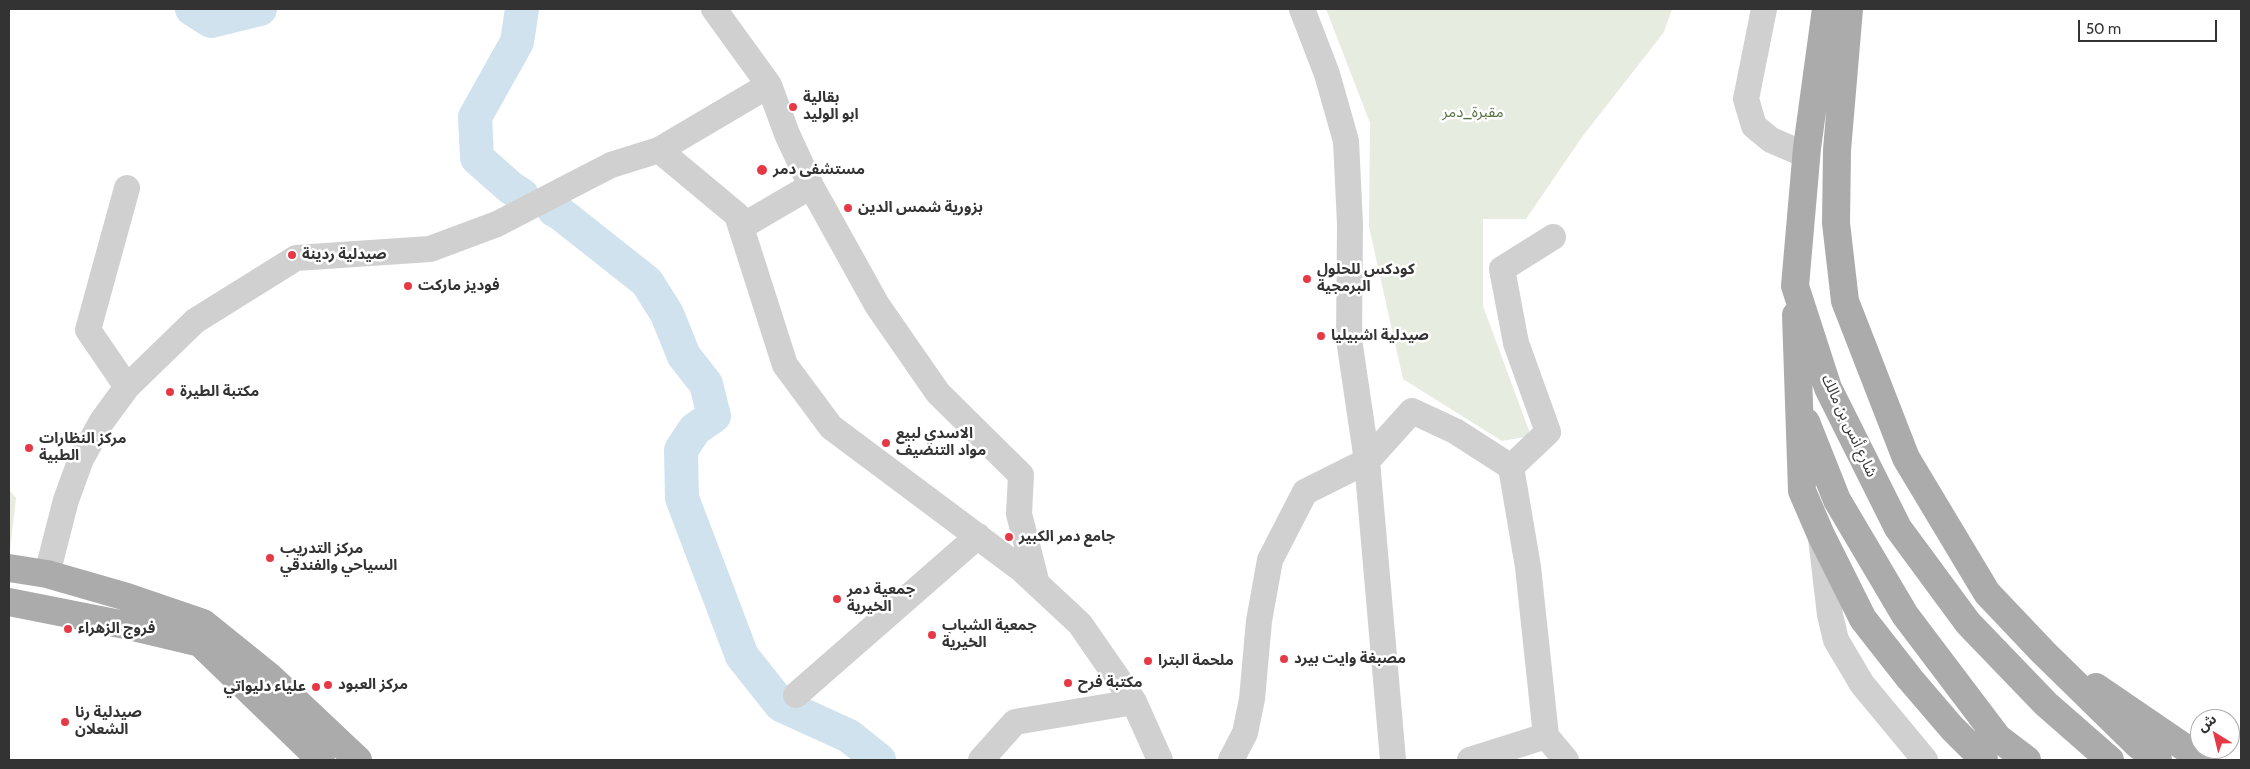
<!DOCTYPE html>
<meta charset="utf-8">
<style>
body{margin:0}
#map{position:relative;width:2250px;height:769px;overflow:hidden;background:#fff;font-family:Cabin,"Noto Sans Arabic",sans-serif}
canvas{display:block}
.frame{position:absolute;inset:0;border:10px solid #333;pointer-events:none}
.north{position:absolute;left:2190px;top:709px;width:50px;height:50px;box-sizing:border-box;background:#fff;border:1px solid #adadad;border-radius:50%;rotate:324deg;font-size:14px;font-weight:700;line-height:20px;text-align:center;color:#333}
.north::after{content:'';display:block;margin:auto;width:18px;height:22px;background:#e63946;clip-path:polygon(50% 0,100% 100%,50% 72%,0 100%)}
.scale{position:absolute;left:2078px;top:20px;width:139px;height:22px;box-sizing:border-box;border:2px solid #333;border-top:0;padding-left:6px;font-size:15px;line-height:18px;white-space:nowrap;color:#333;-webkit-text-stroke:4px #fff;paint-order:stroke}
</style>
<div id="map">
<canvas width="2250" height="769"></canvas>
<div class="frame"></div>
<div class="north">ش</div>
<div class="scale">50 m</div>
</div>
<script>
const c = document.querySelector('canvas').getContext('2d');
c.lineJoin = 'round';
function fill(path, color) {
  c.fillStyle = color;
  c.fill(path, 'evenodd');
}
function shape(rows) {
  const path = new Path2D();
  for (const r of rows) {
    path.moveTo(r[0], r[1]);
    for (let i = 2; i < r.length; i += 2) path.lineTo(r[i], r[i + 1]);
  }
  return path;
}
function strokePath(path, color, width, dash) {
  c.strokeStyle = color;
  c.lineWidth = width;
  c.lineCap = dash ? 'butt' : 'round';
  c.setLineDash(dash || []);
  c.stroke(path);
}
function drawText(font, color, halo, rows, align = 'center') {
  c.font = font + ' Cabin,"Noto Sans Arabic",sans-serif';
  c.lineWidth = 5;
  c.setLineDash([]);
  c.textBaseline = 'middle';
  c.strokeStyle = halo;
  c.fillStyle = color;
  for (const [text, x, y, turn = 0] of rows) {
    c.save();
    c.translate(x, y);
    c.rotate((+turn || 0) * Math.PI / 180);
    c.textAlign = isNaN(turn) ? turn : align;
    if (halo) c.strokeText(text, 0, 0);
    c.fillText(text, 0, 0);
    c.restore();
  }
}
const green = shape([
 [1326,9,1672,9,1664,32,1582,137,1526,219,1483,219,1483,306,1531,436,1502,441,1403,379,1369,227,1370,123],
 [9,490,16,498,9,559]
]);
const river = shape([
 [192,9,211,21,260,9],
 [522,9,517,42,475,117,477,158,511,188,522,195],
 [554,210,561,214,647,282,667,314,684,356,706,384,714,416,695,429,681,450,682,498,742,656,781,705,849,736,879,760]
]);
const minor = shape([
 [714,9,769,85,787,134,811,186,877,305,938,393,1021,475,1019,514,1037,584],
 [1302,9,1327,74,1346,141,1350,224,1349,339,1367,461,1393,760],
 [1764,9,1746,99,1754,126,1771,140,1806,155],
 [659,150,737,215,785,365,831,427,1021,569,1080,624,1134,702,1160,760],
 [741,227,811,186],
 [127,387,88,330,127,188],
 [1511,467,1528,567,1546,736],
 [1821,538,1830,615,1836,640,1862,684,1925,760],
 [47,574,66,500,81,459,102,421,127,387,195,321,296,258,430,249,497,224,611,165,659,150,769,85],
 [796,695,978,536],
 [981,760,1015,722,1134,702],
 [1231,760,1245,733,1252,699,1259,621,1270,560,1305,492,1367,461,1412,411,1455,431,1511,467,1548,432,1516,343,1502,269,1553,237],
 [1470,760,1546,736,1566,760]
]);
const major = shape([
 [1826,9,1807,148,1795,286,1828,388,1898,528,1968,623,2046,704,2110,760],
 [1849,9,1837,150,1836,223,1845,301,1906,458,1987,593,2043,652,2138,745,2158,760],
 [1796,315,1802,491,1821,535,1863,619,1910,679,1952,728,1984,760],
 [1806,422,1837,500,1905,615,1998,738,2027,760],
 [9,568,47,574,127,597,203,623,270,677,358,760],
 [9,602,120,624,200,643,321,760],
 [2096,687,2203,760]
]);
const markers = [
 [793,107,5,"#e63946"],
 [762,170,6,"#e63946"],
 [848,208,5,"#e63946"],
 [292,255,5,"#e63946"],
 [1307,279,5,"#e63946"],
 [408,286,5,"#e63946"],
 [1321,336,5,"#e63946"],
 [170,392,5,"#e63946"],
 [886,443,5,"#e63946"],
 [29,448,5,"#e63946"],
 [1009,537,5,"#e63946"],
 [270,558,5,"#e63946"],
 [837,599,5,"#e63946"],
 [68,629,5,"#e63946"],
 [932,635,5,"#e63946"],
 [1284,659,5,"#e63946"],
 [1148,661,5,"#e63946"],
 [1068,683,5,"#e63946"],
 [328,685,5,"#e63946"],
 [316,687,5,"#e63946"],
 [65,722,5,"#e63946"]
];
const poiNames = [
 ["بقالية",803,98],
 ["ابو الوليد",803,115],
 ["مستشفى دمر",773,170],
 ["بزورية شمس الدين",858,208],
 ["صيدلية ردينة",302,255],
 ["كودكس للحلول",1317,270],
 ["البرمجية",1317,287],
 ["فوديز ماركت",418,286],
 ["صيدلية اشبيليا",1331,336],
 ["مكتبة الطيرة",180,392],
 ["الاسدي لبيع",896,434],
 ["مواد التنضيف",896,451],
 ["مركز النظارات",39,439],
 ["الطبية",39,456],
 ["جامع دمر الكبير",1019,537],
 ["مركز التدريب",280,549],
 ["السياحي والفندقي",280,566],
 ["جمعية دمر",847,590],
 ["الخيرية",847,607],
 ["جمعية الشباب",942,626],
 ["الخيرية",942,643],
 ["فروج الزهراء",78,629],
 ["مصبغة وايت بيرد",1294,659],
 ["ملحمة البترا",1158,661],
 ["مكتبة فرح",1078,683],
 ["مركز العبود",338,685],
 ["علياء دليواتي",306,687,"right"],
 ["صيدلية رنا",75,713],
 ["الشعلان",75,730]
];
const parkNames = [
 ["مقبرة_دمر",1473,113]
];
const streetNames = [
 ["شارع أنس بن مالك",1849,426,65]
];
fill(green, '#e6ecdf');
strokePath(river, '#cfe2ee', 34);
strokePath(minor, '#d0d0d0', 26);
strokePath(major, '#ababab', 28);
for (const [x, y, r, color] of markers) {
  const dot = new Path2D();
  dot.arc(x, y, r, 0, 2 * Math.PI);
  c.fillStyle = color;
  c.fill(dot);
  strokePath(dot, '#fff', 2);
}
drawText('bold 15px', '#333', '#fff', poiNames, 'left');
drawText('15px', '#56703f', '#fff', parkNames);
drawText('15px', '#333', '#fff', streetNames);
</script>
